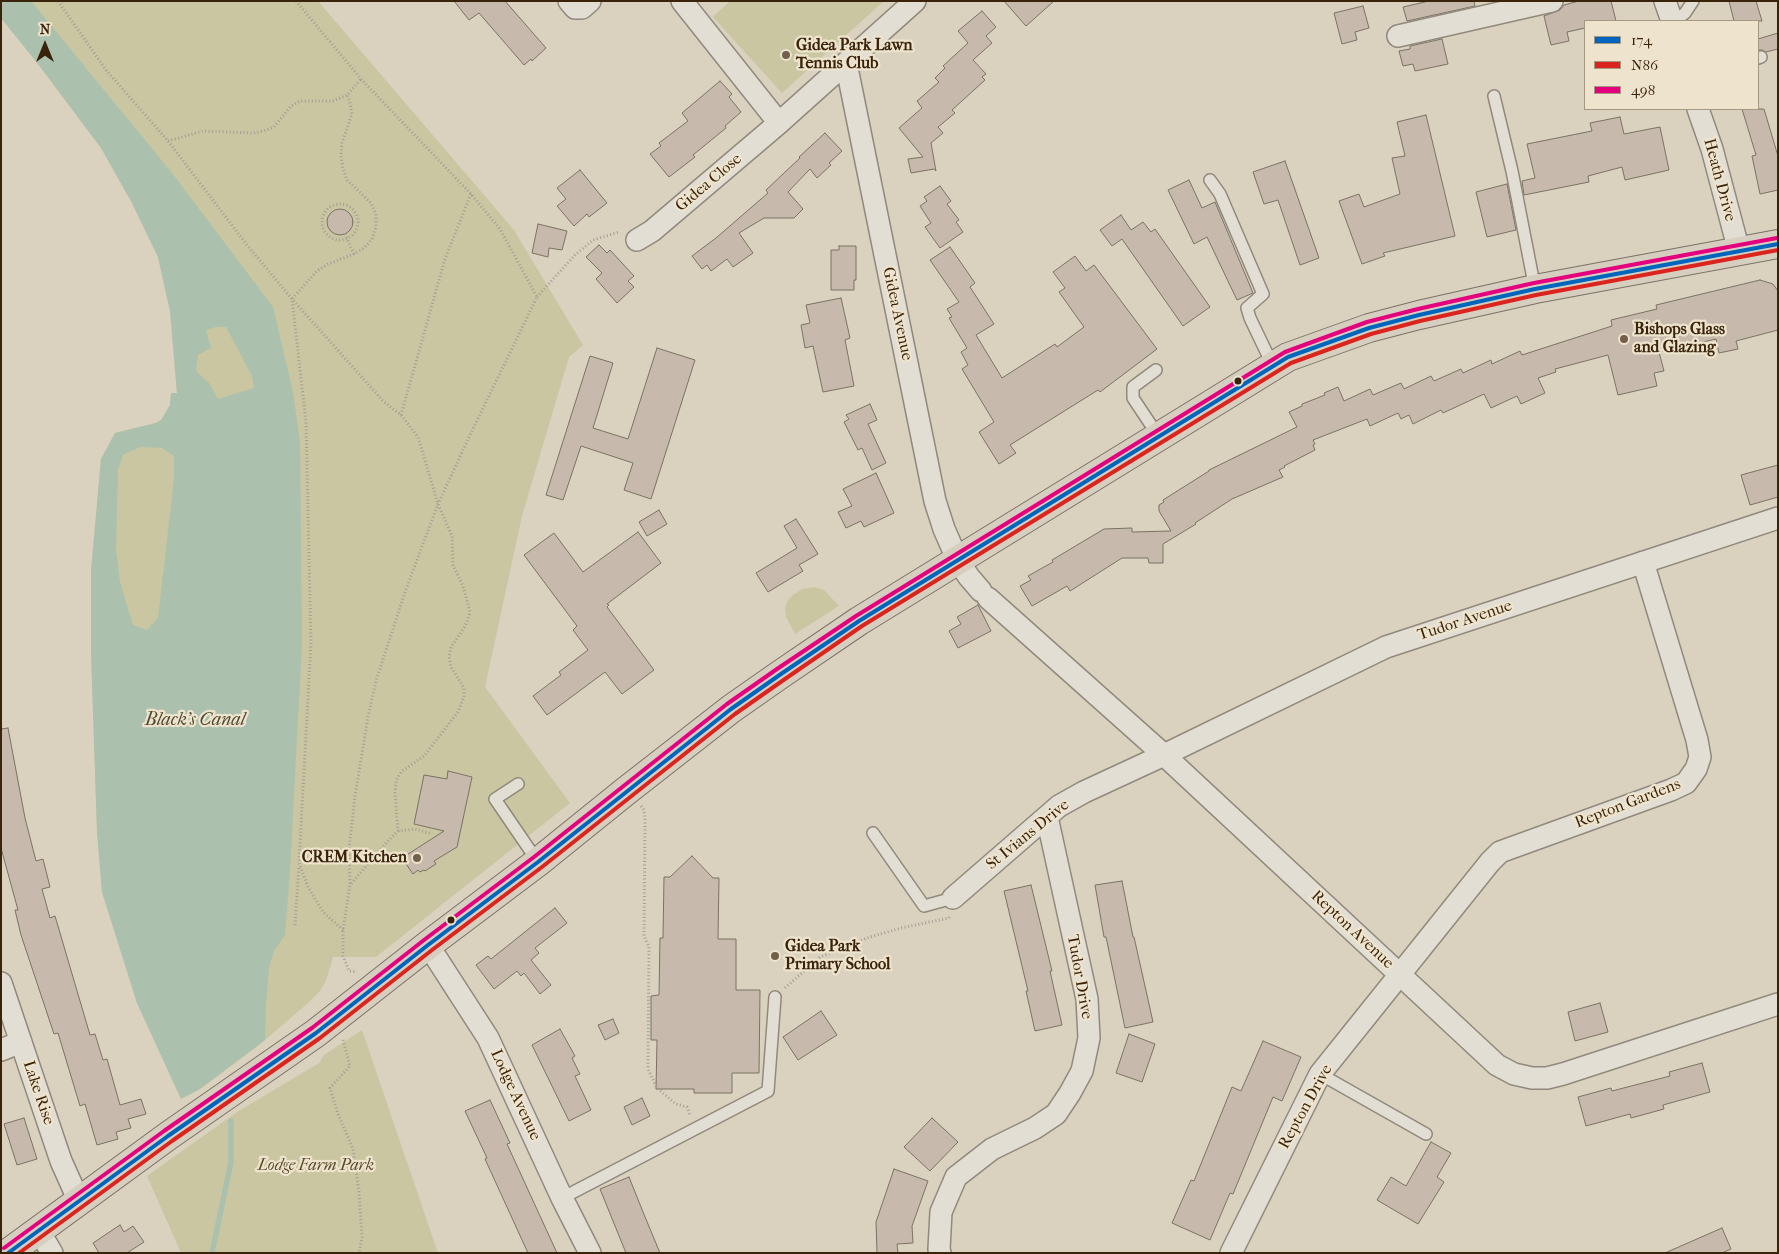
<!DOCTYPE html>
<style>
body{margin:0}
#map{position:relative;width:1779px;height:1254px;overflow:hidden;background:#dad2bf;font-family:"IM FELL French Canon",serif}
canvas{display:block}
.frame{position:absolute;inset:0;border:2px solid #3a230b;pointer-events:none}
.legend{position:absolute;left:1584px;top:20px;width:175px;height:90px;box-sizing:border-box;background:#eee4ce;border:1px solid #a69780;margin:0;padding:6px 9px;list-style:none;font-size:15px;color:#3a230b}
.legend li{display:flex;align-items:center;gap:10px;height:25px}
.legend b{width:25px;border:1px solid #a69780}
.north{position:absolute;left:20px;top:20px;width:50px;height:50px;-webkit-text-stroke:4px #eee4ce;paint-order:stroke;rotate:0deg;font-size:14px;font-weight:700;line-height:20px;text-align:center;color:#3a230b}
.north::after{content:'';display:block;margin:auto;width:18px;height:22px;background:#3a230b;clip-path:polygon(50% 0,100% 100%,50% 72%,0 100%)}
</style>
<div id="map">
<canvas width="1779" height="1254"></canvas>
<div class="frame"></div>
<ul class="legend">
<li><b style="height:6px;background:#0065bd"></b>174</li>
<li><b style="height:6px;background:#dc241f"></b>N86</li>
<li><b style="height:6px;background:#e5007d"></b>498</li>
</ul>
<div class="north">N</div>
</div>
<script>
const c = document.querySelector('canvas').getContext('2d');
c.lineJoin = 'round';
function fill(path, color) {
  c.fillStyle = color;
  c.fill(path, 'evenodd');
}
function shape(rows) {
  const path = new Path2D();
  for (const r of rows) {
    if (r.length === 3) {
      path.moveTo(r[0] + r[2], r[1]);
      path.arc(r[0], r[1], r[2], 0, 2 * Math.PI);
      continue;
    }
    path.moveTo(r[0], r[1]);
    for (let i = 2; i < r.length; i += 2) path.lineTo(r[i], r[i + 1]);
  }
  return path;
}
function strokePath(path, color, width, dash) {
  c.strokeStyle = color;
  c.lineWidth = width;
  c.lineCap = dash ? 'butt' : 'round';
  c.setLineDash(dash || []);
  c.stroke(path);
}
function drawText(font, color, halo, rows, align = 'center') {
  c.font = font + ' "IM FELL French Canon",serif';
  c.lineWidth = 4.5;
  c.setLineDash([]);
  c.textBaseline = 'middle';
  c.strokeStyle = halo;
  c.fillStyle = color;
  for (const [text, x, y, turn = 0] of rows) {
    c.save();
    c.translate(x, y);
    c.rotate((+turn || 0) * Math.PI / 180);
    c.textAlign = isNaN(turn) ? turn : align;
    if (halo) c.strokeText(text, 0, 0);
    c.fillText(text, 0, 0);
    c.restore();
  }
}
const green = shape([
 [1,1,318,1,514,230,583,345,569,357,522,516,485,687,570,803,376,957,333,957,326,981,320,991,308,1003,258,1046,200,1089,181,1099,137,1003,102,892,97,832,91,652,91,571,101,459,115,433,156,423,161,420,170,405,171,393,177,393,170,311,158,257,132,203,101,148,38,64,1,18],
 [730,1,884,1,782,93,713,17],
 [815,587,824,590,839,606,795,634,786,617,785,608,788,600,794,594,803,589],
 [362,1030,438,1253,181,1253,147,1176,237,1112,319,1063,324,1055]
]);
const water = shape([
 [1,1,31,1,172,173,273,307,293,392,300,442,302,644,290,872,285,935,274,951,269,967,266,1005,265,1040,200,1089,181,1099,137,1003,102,892,97,832,91,652,91,571,101,459,115,433,156,423,161,420,170,405,171,393,177,393,170,311,158,257,132,203,101,148,38,64,1,18],
 [216,327,226,327,252,376,254,388,218,399,209,383,196,371,198,355,211,348,206,330],
 [140,447,162,448,174,456,174,479,158,618,147,630,133,625,120,582,116,550,118,470,123,455]
]);
const stream = shape([
 [212,1253,231,1162,231,1121]
]);
const building = shape([
 [454,1,505,1,546,48,532,61,531,59,524,65,479,13,469,20,454,1],
 [1004,1,1054,1,1026,26,1004,1],
 [1429,1,1474,1,1475,6,1407,21,1403,7,1429,1],
 [1579,1,1611,1,1616,21,1585,21,1585,28,1567,32,1569,41,1551,45,1544,16,1560,10,1564,5,1579,1],
 [1729,1,1756,1,1762,21,1734,21,1729,1],
 [1363,6,1369,28,1355,32,1357,40,1342,44,1334,13,1363,6],
 [982,11,996,27,986,36,992,43,973,60,986,74,982,77,985,80,952,110,955,113,938,127,943,133,931,143,936,171,934,169,911,173,908,159,923,157,899,128,922,108,917,101,939,82,935,78,945,68,943,66,968,43,958,31,982,11],
 [1778,33,1778,49,1766,52,1762,50,1758,50,1758,39,1778,33],
 [1442,39,1448,64,1415,71,1413,64,1403,66,1399,51,1410,49,1410,46,1442,39],
 [720,81,732,94,729,97,741,112,725,126,726,128,693,155,695,157,669,177,650,154,661,146,659,143,688,121,682,113,720,81],
 [1742,109,1764,109,1778,156,1778,190,1760,194,1752,156,1756,155,1742,109],
 [1426,115,1455,236,1383,253,1385,256,1362,264,1339,201,1359,194,1364,207,1400,194,1392,158,1405,156,1397,122,1426,115],
 [1620,117,1624,134,1660,127,1669,170,1625,180,1622,167,1588,176,1589,182,1524,195,1522,181,1535,178,1527,144,1592,131,1590,123,1620,117],
 [825,133,842,151,829,163,831,165,817,178,810,169,788,192,803,209,794,218,764,218,739,233,753,253,733,267,727,259,711,271,707,265,702,269,692,256,716,238,768,193,766,190,800,158,799,157,825,133],
 [1285,161,1319,258,1300,265,1278,200,1264,204,1253,172,1285,161],
 [580,170,607,203,589,217,587,214,574,226,557,206,566,199,557,188,580,170],
 [1189,180,1202,208,1215,202,1253,293,1237,300,1207,237,1194,244,1168,190,1189,180],
 [1507,184,1516,230,1487,237,1476,192,1507,184],
 [940,186,951,201,947,204,959,220,956,222,963,232,940,248,925,227,931,223,920,206,927,201,924,197,940,186],
 [340,222,13],
 [1121,215,1131,230,1143,222,1151,232,1155,229,1210,307,1183,326,1122,239,1112,246,1100,230,1121,215],
 [538,224,567,231,562,250,549,248,548,257,532,253,538,224],
 [599,245,607,253,610,250,634,276,628,281,634,287,617,303,596,279,602,273,586,257,599,245],
 [839,246,856,246,856,280,854,280,854,290,831,290,831,250,839,250,839,246],
 [950,247,975,283,970,287,994,324,976,335,1002,378,1055,344,1057,347,1084,327,1059,292,1065,288,1053,272,1075,256,1086,271,1094,265,1157,349,1100,392,1098,390,1010,445,1016,453,999,464,979,432,994,422,962,369,968,365,961,352,967,348,949,318,952,317,947,309,959,302,930,260,950,247],
 [1760,280,1773,284,1778,291,1778,330,1736,341,1738,349,1719,353,1716,339,1659,352,1664,371,1654,373,1657,386,1618,395,1608,355,1555,369,1556,372,1538,378,1545,393,1521,404,1517,396,1491,408,1484,394,1443,413,1441,410,1413,424,1409,415,1401,419,1398,413,1370,426,1367,419,1313,440,1315,444,1313,445,1315,450,1284,466,1285,467,1279,470,1283,477,1232,499,1195,523,1196,524,1163,544,1163,563,1149,563,1148,558,1122,558,1070,591,1067,586,1032,606,1020,586,1031,580,1028,576,1053,562,1052,560,1104,529,1132,528,1132,532,1171,531,1159,511,1159,505,1164,502,1163,500,1209,471,1209,470,1297,427,1289,412,1302,406,1302,404,1325,395,1324,393,1338,387,1344,401,1370,389,1373,395,1401,383,1404,389,1431,376,1434,381,1461,369,1463,373,1491,360,1492,364,1520,351,1522,355,1612,326,1611,320,1657,309,1656,305,1760,280],
 [841,298,850,338,845,340,854,386,823,392,813,346,805,348,801,325,810,323,806,305,841,298],
 [657,348,695,360,651,499,624,490,633,463,581,446,563,500,546,495,590,356,613,363,593,428,628,439,657,348],
 [870,404,877,420,868,424,886,463,872,470,862,448,858,450,844,422,849,419,846,415,870,404],
 [1778,465,1778,497,1750,505,1741,475,1778,465],
 [876,473,894,513,864,527,861,521,846,528,838,512,852,506,843,489,876,473],
 [659,510,667,524,647,536,639,522,659,510],
 [796,519,818,554,799,565,803,571,768,592,756,573,797,548,784,526,796,519],
 [638,532,661,563,607,604,609,605,607,607,654,670,622,694,605,672,547,715,533,696,561,675,559,672,588,650,573,630,577,626,524,555,554,533,583,572,638,532],
 [978,605,991,631,958,648,949,631,961,624,957,617,978,605],
 [8,728,25,818,36,861,43,859,50,887,42,889,50,918,55,916,90,1035,95,1034,103,1060,107,1059,120,1105,141,1099,146,1114,128,1119,131,1128,116,1132,118,1139,97,1145,85,1104,80,1106,58,1033,54,1034,21,935,15,910,18,910,1,848,1,729,8,728],
 [448,771,472,777,457,847,434,861,436,864,425,871,424,870,420,872,418,870,413,874,402,858,444,831,414,824,424,775,447,779,448,771],
 [692,856,713,878,719,878,718,939,736,939,736,990,760,990,759,1073,732,1073,732,1093,694,1093,694,1089,656,1089,657,1040,651,1040,651,996,659,995,660,938,663,938,664,877,670,877,692,856],
 [1122,881,1133,937,1134,937,1153,1022,1125,1028,1106,937,1104,937,1095,885,1122,881],
 [1031,885,1052,971,1050,971,1062,1025,1035,1031,1026,991,1028,991,1004,891,1031,885],
 [555,908,567,923,535,948,539,953,531,960,551,985,540,994,524,973,521,976,517,971,494,989,476,965,488,956,491,959,555,908],
 [1600,1003,1608,1032,1575,1041,1568,1012,1600,1003],
 [821,1011,837,1035,798,1060,783,1037,821,1011],
 [613,1019,619,1033,605,1040,598,1025,613,1019],
 [560,1029,575,1056,572,1058,580,1074,575,1076,591,1110,569,1121,532,1045,560,1029],
 [1129,1034,1155,1044,1142,1082,1116,1073,1129,1034],
 [1263,1041,1301,1057,1282,1101,1273,1097,1233,1194,1230,1193,1210,1240,1172,1223,1191,1180,1194,1181,1232,1087,1241,1091,1263,1041],
 [1702,1063,1710,1092,1663,1105,1664,1109,1631,1118,1630,1114,1586,1126,1578,1097,1611,1088,1612,1091,1670,1076,1669,1072,1702,1063],
 [642,1098,650,1116,632,1125,624,1107,642,1098],
 [490,1100,510,1143,507,1144,557,1253,528,1253,485,1159,487,1158,465,1111,490,1100],
 [24,1118,37,1159,17,1165,4,1124,24,1118],
 [932,1118,958,1142,930,1171,904,1147,932,1118],
 [1431,1142,1451,1153,1437,1177,1444,1182,1418,1224,1377,1200,1391,1177,1406,1186,1431,1142],
 [894,1169,928,1181,912,1226,913,1243,897,1244,898,1253,877,1253,876,1222,894,1169],
 [629,1177,643,1212,660,1253,626,1253,600,1189,629,1177],
 [120,1225,124,1232,133,1226,144,1242,127,1253,99,1253,93,1243,120,1225],
 [1722,1228,1731,1249,1722,1253,1665,1253,1722,1228]
]);
const path = shape([
 [58,1,106,70,168,141,247,245,292,299,384,402,401,415,418,437,438,504,452,536,453,565,463,586,470,612,468,619,464,628,451,647,449,657,451,667,464,688,464,697,458,712,424,756,401,772,396,781,395,793,398,831,385,844,350,885],
 [296,1,361,79,471,194,500,229,537,297,470,435,438,504,405,592,376,681,368,717,355,796,349,849,350,885,343,930,343,956,349,971,357,972],
 [168,141,203,131,253,133,264,131,274,127,291,106,300,101,333,101,347,95],
 [340,222,18],
 [345,234,354,254],
 [537,297,575,255,593,240,619,232],
 [401,415,445,259,471,194],
 [641,806,644,810,645,819,644,936,649,947,648,1069,657,1088,676,1104,687,1107,690,1115],
 [398,831,415,829,432,834],
 [295,925,299,866],
 [343,930,323,912,308,887,299,863,311,643,306,422,292,299,317,271,328,264,354,254,364,248,372,239,376,227,376,214,371,203,347,180,343,169,341,156,342,143,352,114,350,102,347,95,361,79],
 [785,988,820,957,870,937,901,928,949,918,950,916],
 [343,1040,350,1066,330,1088,338,1114,353,1149,359,1192,362,1237,359,1253]
]);
const lane = shape([
 [1675,21,1685,13,1693,1],
 [1758,58,1761,57],
 [1494,96,1512,171,1535,289],
 [1210,180,1220,194,1263,294,1247,308,1250,318,1273,366],
 [1156,370,1133,387,1133,398,1159,437],
 [518,784,495,799,538,862],
 [873,833,924,906,953,898],
 [1320,1074,1426,1134],
 [562,1198,768,1091,775,997]
]);
const street = shape([
 [569,1,575,8,582,8,590,1],
 [682,1,779,123,915,1],
 [1665,1,1672,21],
 [1398,36,1552,1],
 [846,63,935,501,944,529,958,561,969,577,981,591],
 [1698,109,1712,149,1739,251],
 [637,240,652,231,779,123],
 [988,598,1164,755,1497,1065,1514,1074,1532,1078,1547,1078,1563,1074,1778,1004],
 [953,898,1059,806,1084,792,1164,755,1386,647,1778,518],
 [428,945,488,1038,562,1198,590,1253],
 [1,983,61,1161,74,1190,83,1200],
 [1,1050,21,1042],
 [39,1231,52,1253],
 [940,1253,939,1249,941,1212,956,1177,992,1149,1035,1128,1056,1114,1070,1093,1082,1071,1089,1038,1087,999,1047,817],
 [1231,1253,1320,1074,1490,862,1500,852,1671,790,1686,783,1696,769,1700,757,1697,740,1643,562]
]);
const primary = shape([
 [8,1253,168,1136,316,1033,428,945,538,862,626,791,731,709,781,674,859,621,1288,357,1369,328,1419,315,1535,289,1778,244]
]);
const bus1 = shape([
 [8,1253,168,1136,316,1033,428,945,538,862,731,709,781,674,859,621,1288,357,1369,328,1419,315,1535,289,1778,244]
]);
const bus2 = shape([
 [19,1253,172,1141,320,1038,432,950,542,867,735,714,785,679,862,626,1291,363,1371,334,1420,321,1536,295,1778,250]
]);
const bus3 = shape([
 [4,1248,164,1131,312,1028,424,940,534,857,727,704,777,669,856,616,1285,352,1367,322,1418,309,1534,283,1777,238]
]);
const markers = [
 [786,55,5,"#72604a"],
 [1624,339,5,"#72604a"],
 [1238,381,4.5,"#3a230b"],
 [417,858,5,"#72604a"],
 [451,920,4.5,"#3a230b"],
 [775,956,5,"#72604a"]
];
const poiNames = [
 ["Gidea Park Lawn",796,46],
 ["Tennis Club",796,64],
 ["Bishops Glass",1634,330],
 ["and Glazing",1634,348],
 ["CREM Kitchen",407,858,"right"],
 ["Gidea Park",785,947],
 ["Primary School",785,965]
];
const streetNames = [
 ["Heath Drive",1719,180,75],
 ["Gidea Close",709,183,-40],
 ["Gidea Avenue",897,314,78],
 ["Tudor Avenue",1465,621,-18],
 ["Repton Gardens",1628,804,-21],
 ["St Ivians Drive",1028,835,-39],
 ["Repton Avenue",1352,930,43],
 ["Tudor Drive",1079,977,80],
 ["Lake Rise",38,1093,71],
 ["Lodge Avenue",515,1095,65],
 ["Repton Drive",1306,1107,-61]
];
const parkNames = [
 ["Lodge Farm Park",316,1166]
];
const waterNames = [
 ["Black's Canal",195,721]
];
fill(green, '#cac6a1');
fill(water, '#abc1ae');
strokePath(stream, '#abc1ae', 5.5);
fill(building, '#c7baac');
strokePath(building, '#7a7264', 1);
strokePath(lane, '#91897c', 14);
strokePath(street, '#91897c', 24);
strokePath(primary, '#7a7264', 30);
strokePath(path, '#a49d94', 3, [1, 2.5]);
strokePath(lane, '#e2ded4', 11);
strokePath(street, '#e2ded4', 21);
strokePath(primary, '#d6cfc0', 28);
strokePath(bus1, '#0065bd', 4);
strokePath(bus2, '#dc241f', 4);
strokePath(bus3, '#e5007d', 4);
for (const [x, y, r, color] of markers) {
  const dot = new Path2D();
  dot.arc(x, y, r, 0, 2 * Math.PI);
  c.fillStyle = color;
  c.fill(dot);
  strokePath(dot, '#eee4ce', 2);
}
drawText('bold 16px', '#3a230b', '#eee4ce', poiNames, 'left');
drawText('16px', '#3a230b', '#eee4ce', streetNames);
drawText('italic 16px', '#5a492a', '#eee4ce', parkNames);
drawText('italic 18px', '#514932', '#eee4ce', waterNames);
</script>
